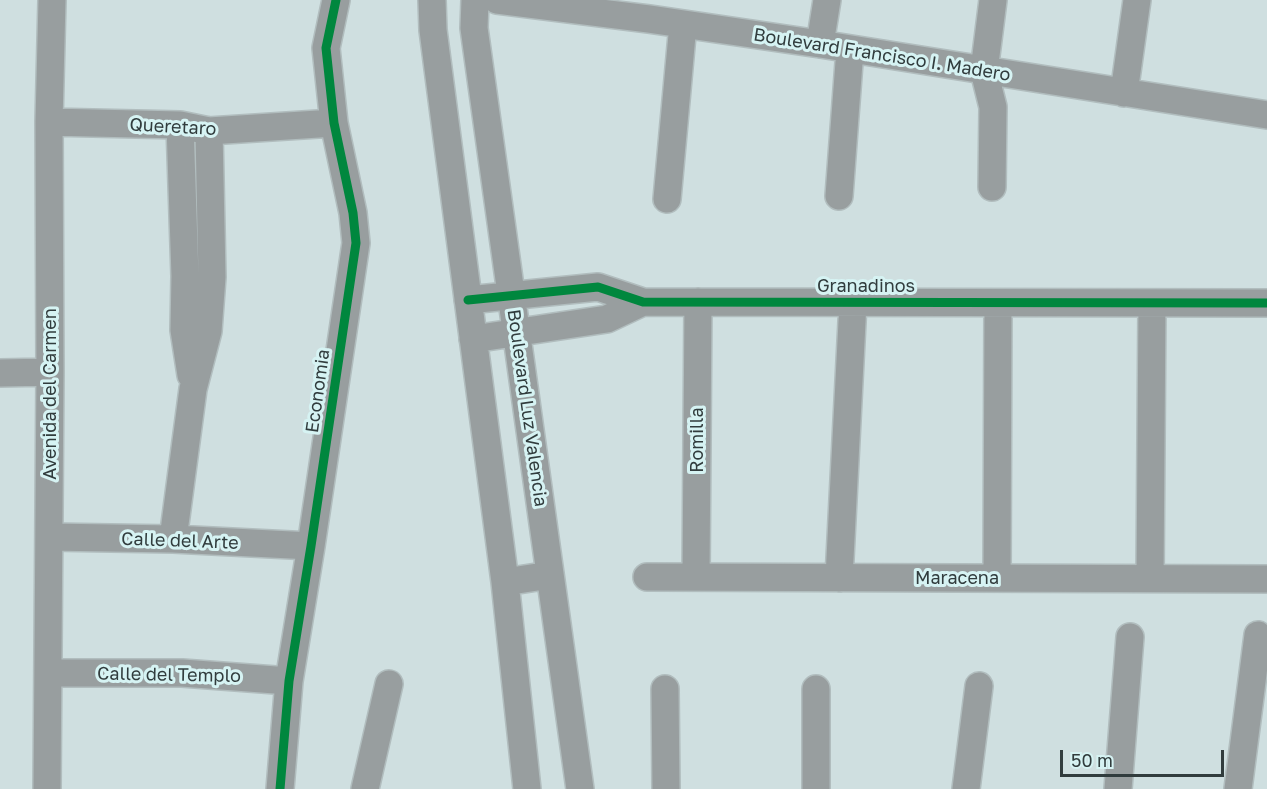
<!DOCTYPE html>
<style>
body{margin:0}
#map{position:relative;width:1267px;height:789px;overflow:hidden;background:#cfdfe0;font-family:"Golos Text",sans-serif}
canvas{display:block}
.scale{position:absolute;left:1060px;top:750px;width:164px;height:27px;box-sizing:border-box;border:3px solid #313c3d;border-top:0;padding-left:8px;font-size:18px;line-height:21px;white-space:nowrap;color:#313c3d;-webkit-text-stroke:4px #d6f3f3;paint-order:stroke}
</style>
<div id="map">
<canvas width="1267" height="789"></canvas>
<div class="scale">50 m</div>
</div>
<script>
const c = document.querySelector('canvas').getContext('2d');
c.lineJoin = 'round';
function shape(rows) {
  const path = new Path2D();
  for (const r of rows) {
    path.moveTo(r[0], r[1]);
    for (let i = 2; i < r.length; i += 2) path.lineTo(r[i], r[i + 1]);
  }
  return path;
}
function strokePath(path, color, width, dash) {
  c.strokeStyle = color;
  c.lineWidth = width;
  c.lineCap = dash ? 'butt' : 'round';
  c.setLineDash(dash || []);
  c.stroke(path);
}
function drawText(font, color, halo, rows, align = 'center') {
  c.font = font + ' "Golos Text",sans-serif';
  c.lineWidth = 6;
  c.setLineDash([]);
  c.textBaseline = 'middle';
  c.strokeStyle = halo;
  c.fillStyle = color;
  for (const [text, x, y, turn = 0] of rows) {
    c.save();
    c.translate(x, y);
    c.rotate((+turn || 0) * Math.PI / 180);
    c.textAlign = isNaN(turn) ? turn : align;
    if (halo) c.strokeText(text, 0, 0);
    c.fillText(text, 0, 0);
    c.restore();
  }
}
const minor = shape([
 [432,0,433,30,505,582,527,789],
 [475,0,474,28,580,789],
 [497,0,649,19,820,44,1267,115],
 [820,44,827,0],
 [1124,93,1137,0],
 [49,122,180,125,209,131,334,123],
 [180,125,185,276,184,330,191,375],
 [992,187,993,107,984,71,993,0],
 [839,196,850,49],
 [667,199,683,24],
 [468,300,598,287,643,302,1267,303],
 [473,339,607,319,643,302],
 [0,373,50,372],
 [49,537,173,539,311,546],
 [173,539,193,389,208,331,212,277,209,131],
 [647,577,1267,579],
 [696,577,698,302],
 [839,578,853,302],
 [997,578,998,303],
 [1150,578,1152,303],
 [505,582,550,575],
 [49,673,182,673,289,681],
 [665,689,666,789],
 [47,789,50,372,49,122,52,0],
 [280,789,289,681,311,546,356,243,353,213,334,123,326,48,336,0],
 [365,789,389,684],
 [816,789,816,689],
 [966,789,979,686],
 [1118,789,1130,637],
 [1238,789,1258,635]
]);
const cycleway = shape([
 [468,300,598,287,643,302,1267,303],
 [280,789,289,681,311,546,356,243,353,213,334,123,326,48,336,0]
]);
const streetNames = [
 ["Boulevard Francisco I. Madero",882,55,9],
 ["Queretaro",173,127,3],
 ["Granadinos",866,286],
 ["Economia",318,391,-82],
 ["Avenida del Carmen",50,394,-90],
 ["Boulevard Luz Valencia",527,408,82],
 ["Romilla",697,440,-90],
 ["Calle del Arte",180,541,2],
 ["Maracena",957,578],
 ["Calle del Templo",169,675,1]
];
strokePath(minor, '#b1bdbe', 30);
strokePath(minor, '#989e9f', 27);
strokePath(cycleway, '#00873e', 9);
drawText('18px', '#313c3d', '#d6f3f3', streetNames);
</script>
